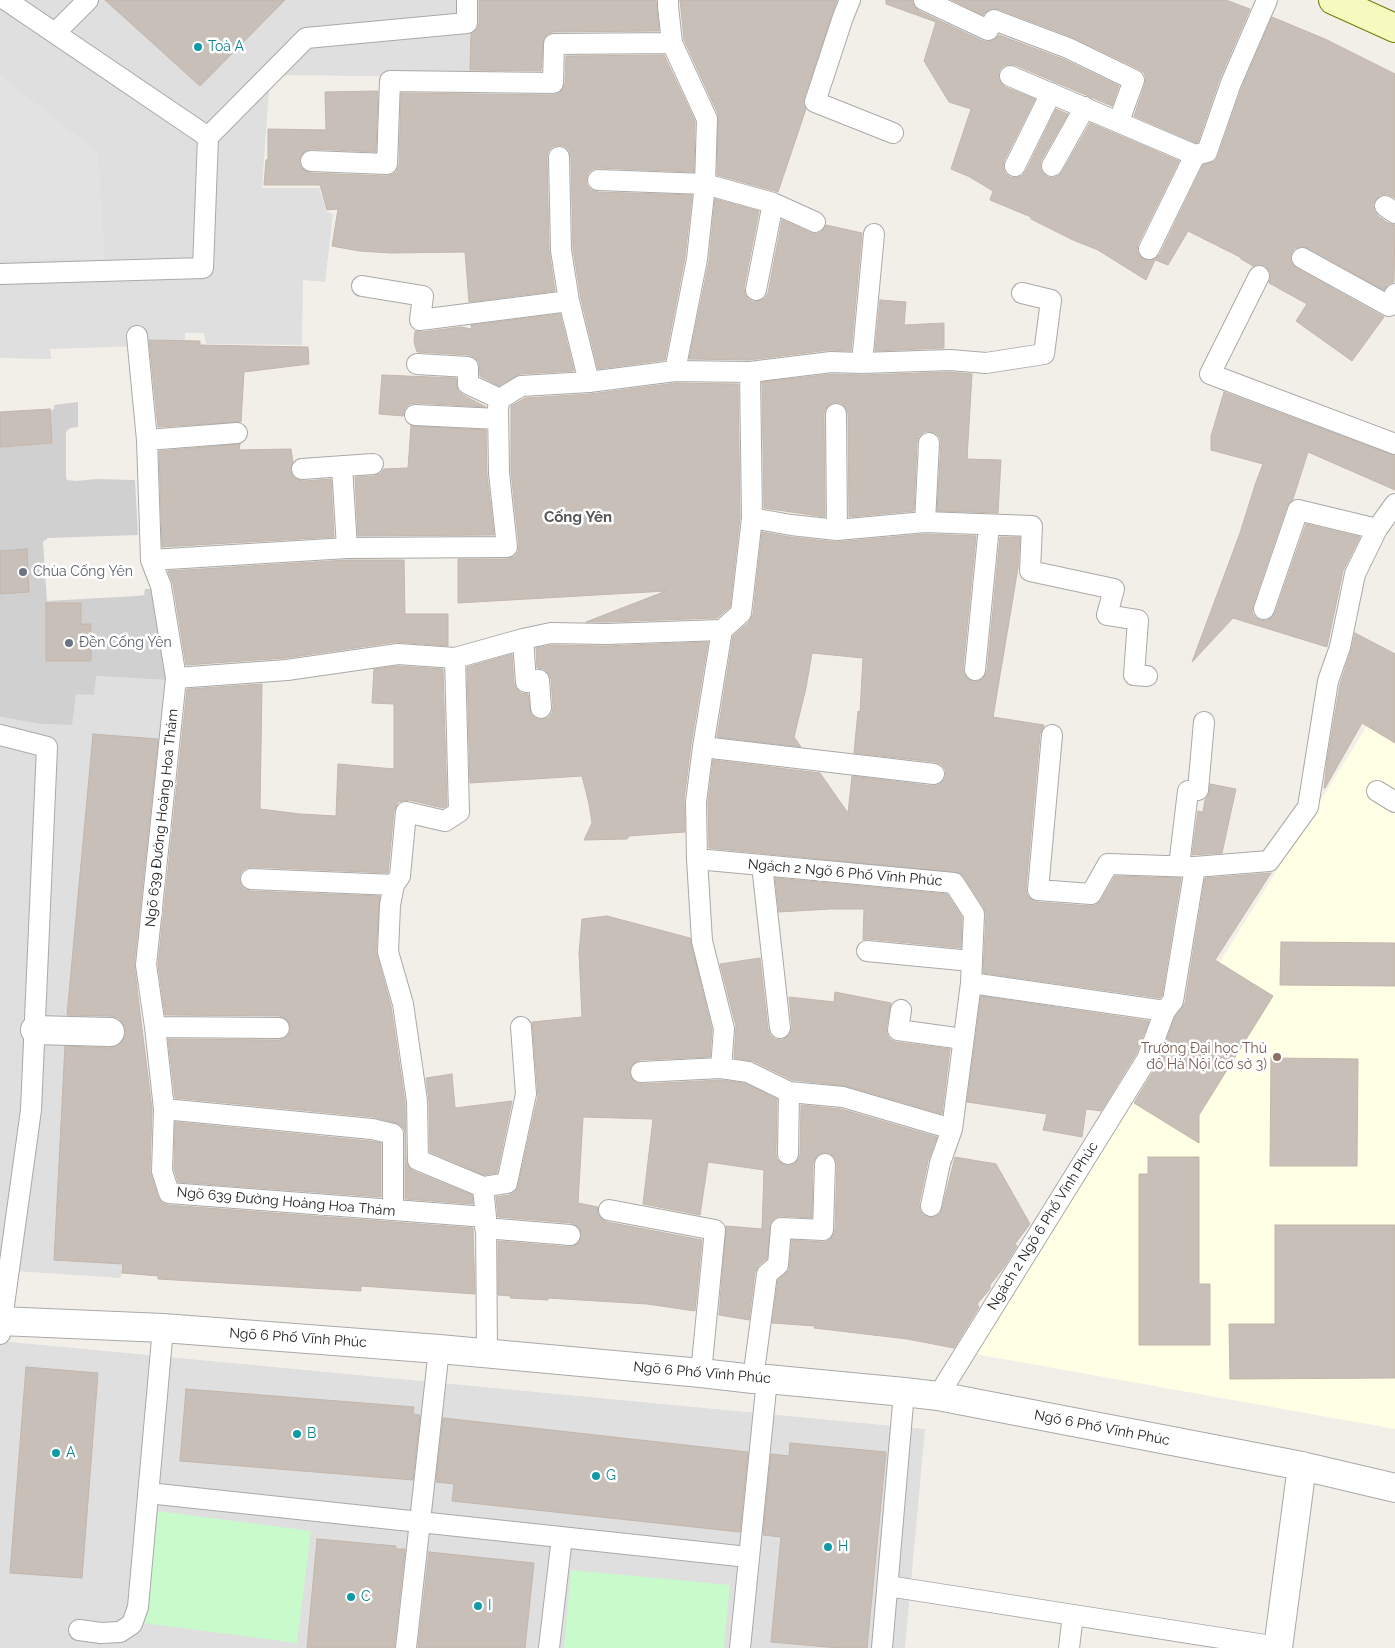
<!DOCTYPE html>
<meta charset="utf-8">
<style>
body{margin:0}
canvas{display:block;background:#f2efe9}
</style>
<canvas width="1395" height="1648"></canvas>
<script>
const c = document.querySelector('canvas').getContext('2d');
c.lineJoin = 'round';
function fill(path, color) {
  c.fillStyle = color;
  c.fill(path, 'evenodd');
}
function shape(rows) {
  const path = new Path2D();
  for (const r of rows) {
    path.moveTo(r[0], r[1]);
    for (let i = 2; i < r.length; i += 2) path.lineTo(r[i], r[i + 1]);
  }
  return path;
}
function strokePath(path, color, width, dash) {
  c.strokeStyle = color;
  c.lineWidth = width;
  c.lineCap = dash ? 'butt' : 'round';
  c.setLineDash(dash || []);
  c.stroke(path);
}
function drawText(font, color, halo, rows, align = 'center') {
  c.font = font + ' Raleway,sans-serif';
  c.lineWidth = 5;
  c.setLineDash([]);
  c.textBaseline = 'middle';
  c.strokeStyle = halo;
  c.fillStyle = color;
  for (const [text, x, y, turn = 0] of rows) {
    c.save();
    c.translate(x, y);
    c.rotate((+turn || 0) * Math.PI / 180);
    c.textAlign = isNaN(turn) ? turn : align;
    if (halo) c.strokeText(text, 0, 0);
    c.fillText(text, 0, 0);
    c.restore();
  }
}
const residential = shape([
 [0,0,472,0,471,77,270,75,262,188,319,188,327,212,333,214,325,282,303,280,302,345,206,344,204,333,185,333,185,340,142,340,142,346,50,349,51,359,0,358],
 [96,676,166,680,135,1013,125,1013,123,1049,123,1264,121,1278,0,1270,0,717,41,724,71,725,76,694],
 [0,1341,925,1429,905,1648,0,1648]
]);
const education = shape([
 [1395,679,1395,1429,975,1354,1359,739]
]);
const religious = shape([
 [78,402,78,427,70,428,66,432,66,477,67,480,76,481,96,479,135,480,138,535,48,538,43,542,47,601,137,596,144,595,145,589,152,589,166,680,96,676,94,695,76,694,72,725,41,724,0,717,0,412,50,411,54,409,54,405]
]);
const park = shape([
 [158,1511,311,1531,297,1643,143,1623],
 [571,1570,730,1585,724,1648,564,1648]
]);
const parking = shape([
 [0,75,98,152,105,259,0,259]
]);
const building = shape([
 [105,0,285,0,200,86,105,0],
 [479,0,656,0,659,31,553,32,548,34,544,38,541,71,470,70,471,34,477,29,479,23,479,0],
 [680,0,837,0,804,98,803,104,806,109,778,192,717,175,718,114,684,40,680,0],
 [886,0,912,0,914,6,919,11,983,41,988,42,994,40,999,35,1063,59,1119,86,1112,106,1015,65,1009,64,1003,66,999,71,998,77,1001,83,1005,87,1035,99,1004,161,1003,167,1005,173,1010,177,1016,178,1022,176,1026,171,1056,109,1068,114,1041,161,1040,167,1042,172,1047,177,1053,178,1058,176,1062,172,1090,123,1179,161,1138,244,1137,250,1139,255,1143,259,1149,261,1155,259,1160,254,1203,165,1215,161,1218,156,1242,87,1272,17,1325,39,1395,74,1395,198,1387,194,1380,195,1376,199,1373,205,1374,211,1378,216,1388,223,1395,225,1394,282,1388,284,1384,290,1308,248,1302,246,1295,248,1292,252,1290,258,1292,264,1296,268,1384,317,1352,361,1296,321,1307,304,1269,283,1271,275,1269,270,1265,266,1259,264,1253,266,1241,259,1240,257,1188,231,1168,265,1155,260,1146,280,1098,250,1073,240,1031,219,1031,217,990,200,993,191,970,177,951,169,971,109,949,102,924,61,936,22,886,4,886,0],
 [952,0,1226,0,1250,9,1220,78,1198,142,1196,143,1134,116,1145,84,1146,78,1144,73,1139,69,1072,37,998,9,988,10,983,15,952,0],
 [664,55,695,121,694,172,598,168,593,169,588,173,586,180,587,185,591,190,598,192,692,195,685,257,665,360,598,369,581,299,573,249,571,157,569,150,564,146,558,145,552,147,548,152,547,157,549,250,555,291,469,302,465,252,391,253,359,251,332,246,338,209,327,210,320,185,264,185,266,160,268,159,268,129,326,130,325,92,378,91,376,152,311,149,305,151,301,155,299,161,301,167,305,171,311,173,387,176,393,174,397,171,399,165,401,93,553,95,559,93,563,89,565,83,566,56,664,55],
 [715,199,759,211,744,288,745,294,748,299,753,302,760,301,765,298,768,293,782,220,811,233,816,234,821,232,826,225,862,233,851,351,830,350,749,360,689,359,709,261,715,199],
 [880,300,906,302,904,325,944,323,944,348,875,351,880,300],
 [560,314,574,371,520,374,499,386,480,376,479,362,474,357,469,355,417,352,414,342,415,331,422,332,461,327,472,329,471,325,560,314],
 [149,340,200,341,200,345,308,347,309,364,244,372,241,422,158,427,149,340],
 [950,372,972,374,967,459,1001,460,998,513,937,511,941,443,940,438,936,433,929,431,924,432,919,436,917,442,914,511,849,517,848,414,846,408,841,403,836,402,830,404,825,409,824,414,825,517,764,508,762,382,832,374,862,375,950,372],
 [382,375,456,378,458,391,463,395,486,407,416,403,410,404,405,408,403,416,379,414,382,375],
 [676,383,738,384,740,517,730,607,717,618,606,622,586,622,666,591,458,603,458,559,507,559,514,557,518,552,519,546,511,472,511,406,525,398,590,394,676,383],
 [1224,392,1395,456,1395,490,1308,452,1293,499,1287,506,1253,605,1252,612,1255,617,1260,620,1266,621,1271,618,1275,613,1306,524,1360,537,1343,571,1327,647,1233,618,1192,662,1240,533,1256,482,1263,464,1211,450,1211,436,1224,392],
 [50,409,52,443,0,447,0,412,50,409],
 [411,426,486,430,487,474,494,535,358,536,355,477,374,476,380,474,384,469,408,468,411,426],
 [240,444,239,450,291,449,293,462,290,470,292,475,296,479,303,481,331,479,334,537,162,547,159,451,240,444],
 [762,532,790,537,836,542,925,534,976,536,963,669,964,674,968,679,974,682,979,681,984,677,987,671,1000,537,1020,537,1018,568,993,717,1044,725,1040,734,1026,889,1027,895,1031,899,1037,902,1091,906,1096,905,1101,900,1115,876,1181,878,1162,996,1160,998,983,973,986,914,984,908,964,877,960,873,709,848,708,803,713,760,820,773,848,813,852,776,933,786,939,785,943,781,946,776,945,769,941,764,935,762,854,753,858,711,860,712,863,658,812,653,806,688,794,737,801,747,717,737,733,636,749,622,753,614,762,532],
 [27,549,29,592,0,594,0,551,27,549],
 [347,560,404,560,405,614,448,614,448,646,396,642,286,658,186,665,173,584,168,571,347,560],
 [46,603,81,603,81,624,91,624,91,661,46,661,46,603],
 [1355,633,1395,654,1395,743,1362,723,1325,788,1324,788,1327,761,1340,684,1351,651,1355,633],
 [708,642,691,745,684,800,685,832,629,836,627,839,584,840,592,823,589,804,582,776,470,783,467,667,512,654,514,683,516,688,521,693,528,694,531,714,535,718,542,720,548,718,552,713,553,707,551,679,549,674,544,669,537,668,536,648,552,645,606,646,708,642],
 [398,666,443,669,447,806,443,808,409,800,398,802,394,811,388,873,252,867,246,868,241,872,239,879,241,885,244,889,250,891,380,896,376,952,391,1006,405,1102,406,1161,409,1167,413,1171,472,1195,473,1204,405,1199,405,1134,404,1129,396,1123,373,1117,175,1098,168,1039,279,1040,285,1038,289,1034,291,1029,289,1022,285,1018,279,1016,165,1015,158,965,187,689,262,684,260,809,300,814,336,816,338,764,394,769,394,704,372,703,374,669,398,666],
 [93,734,158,739,134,964,152,1109,150,1171,158,1197,162,1203,168,1205,473,1228,475,1294,361,1286,361,1291,158,1279,158,1276,122,1273,123,1264,54,1260,65,1046,110,1048,118,1045,123,1041,126,1033,123,1024,118,1018,110,1016,67,1015,93,734],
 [1210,784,1236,789,1222,853,1192,855,1198,811,1203,812,1205,800,1208,796,1210,784],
 [1271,873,1215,960,1273,996,1199,1115,1199,1143,1134,1103,1157,1065,1175,1017,1185,1003,1205,878,1271,873],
 [775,878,947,894,962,917,961,948,868,939,863,940,864,909,830,909,779,912,775,878],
 [607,916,690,938,712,1030,710,1057,640,1060,635,1062,631,1066,629,1072,631,1078,635,1082,642,1084,720,1080,744,1083,777,1099,776,1154,777,1159,782,1164,787,1166,794,1164,798,1160,800,1155,801,1105,841,1109,937,1137,928,1161,919,1204,920,1210,923,1215,928,1217,935,1217,940,1214,942,1209,955,1157,996,1164,1030,1224,1015,1244,1017,1246,1004,1267,990,1285,990,1289,977,1304,979,1307,954,1348,907,1339,814,1328,815,1326,772,1323,778,1280,789,1270,792,1240,823,1242,829,1240,833,1236,835,1230,837,1164,835,1158,831,1154,826,1152,819,1154,815,1158,813,1163,812,1218,781,1216,775,1218,771,1222,767,1259,759,1265,755,1272,749,1320,719,1315,726,1226,762,1229,764,1170,708,1162,700,1215,643,1204,653,1119,583,1117,578,1203,598,1207,598,1214,602,1219,607,1222,702,1240,695,1311,647,1304,548,1298,548,1300,510,1298,511,1296,498,1295,498,1241,570,1247,575,1245,579,1242,582,1236,580,1230,577,1226,571,1223,498,1217,496,1197,509,1195,516,1191,518,1186,538,1096,532,1022,582,1017,579,953,582,919,607,916],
 [1281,942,1395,943,1395,986,1280,985,1281,942],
 [760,958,768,1029,770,1035,775,1039,782,1040,787,1037,791,1032,792,1027,789,997,834,1002,835,992,891,1003,886,1029,887,1035,891,1040,896,1042,950,1049,942,1114,846,1086,792,1080,753,1061,734,1058,736,1026,720,964,760,958],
 [981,996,1149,1021,1136,1054,1101,1111,1086,1109,1082,1137,1043,1130,1047,1114,967,1102,981,996],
 [1271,1058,1358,1059,1357,1166,1270,1166,1271,1058],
 [452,1074,455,1108,512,1101,497,1173,484,1175,430,1152,429,1101,426,1078,452,1074],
 [175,1122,370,1141,381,1143,381,1197,178,1182,174,1169,175,1122],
 [1148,1157,1199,1157,1199,1284,1210,1284,1210,1345,1139,1345,1139,1174,1148,1174,1148,1157],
 [1275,1225,1395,1225,1395,1378,1230,1379,1229,1324,1275,1324,1275,1225],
 [26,1367,98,1373,82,1578,10,1573,26,1367],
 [186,1389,414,1407,413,1414,420,1415,413,1480,180,1461,186,1389],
 [443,1418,748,1452,740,1532,452,1501,454,1484,436,1482,443,1418],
 [790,1443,886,1452,867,1648,838,1648,771,1642,781,1537,763,1535,771,1454,789,1456,790,1443],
 [317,1539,396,1546,396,1549,405,1549,394,1648,307,1648,317,1539],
 [429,1552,534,1563,525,1648,418,1648,429,1552]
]);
const service = shape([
 [6,0,208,137,306,38,467,23,467,0],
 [850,0,843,17,815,102,893,133],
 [924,0,988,30,994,20,1068,48,1134,80,1119,121],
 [55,33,88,0],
 [1010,76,1195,155],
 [559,157,561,250,569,301,589,382],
 [311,161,387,164,390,81,553,83,554,44,672,43],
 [1015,166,1051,93],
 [1052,166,1085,107],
 [598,180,705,184,773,203,815,222],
 [1385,206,1395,213],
 [1149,249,1195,155,1207,152,1231,83,1267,0],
 [1302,258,1389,306,1395,294],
 [0,274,203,268,208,137],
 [1259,276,1210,374,1395,444],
 [362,286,423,296,420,320,569,301],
 [756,290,773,203],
 [137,336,147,440,151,560,161,586,176,678,146,965,155,1027,164,1109,162,1171,169,1193,486,1217],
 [862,363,874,234],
 [417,364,468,367,468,384,500,399],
 [675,371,750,372,752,518,741,613,722,630],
 [750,372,831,362,862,363,950,360,986,363,1044,354,1051,300,1022,293],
 [836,414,837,530],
 [415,415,498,419],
 [147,440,237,433],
 [342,466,347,548],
 [302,469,373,464],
 [752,518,791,525,837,530,925,522,1032,526,1030,571,1114,589,1107,615,1138,620,1134,675,1147,676],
 [925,522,929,443],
 [151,560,347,548,507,547,499,473,498,408,500,399,521,386,589,382,675,371,697,259,705,184,707,119,672,43,668,6,668,0],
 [1264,609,1298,510,1377,529],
 [722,630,703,747,696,802,697,859,954,883,974,914,971,983,1165,1011,1147,1059,938,1396],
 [523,639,526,682,539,680,541,708],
 [975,670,989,526],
 [176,678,287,670,398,654,455,658,523,639,551,633,606,634,722,630],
 [0,735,47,747,31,1110,0,1334],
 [1052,735,1038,890,1091,894,1108,864,1195,867],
 [703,747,934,774],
 [1377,791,1395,802],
 [697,859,702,941,724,1029,721,1068],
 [762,865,780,1028],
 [1179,866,1188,791,1198,790,1204,722],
 [251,879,394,885,400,876,406,812,445,821,459,812,455,658],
 [394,885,390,905,388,952,403,1004,417,1101,418,1160,483,1187,486,1217,487,1354],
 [867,951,971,961],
 [901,1010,898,1030,963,1039],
 [1165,1011,1173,1001,1195,867,1269,861,1308,807,1328,681,1340,647,1355,574,1377,529,1395,504],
 [155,1027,279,1028],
 [641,1072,721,1068,748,1072,789,1092,843,1097,952,1129],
 [164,1109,372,1129,393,1134,393,1210],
 [788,1154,789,1092],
 [483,1187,507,1183,526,1094,521,1027],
 [931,1206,940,1163,952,1129,971,983],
 [609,1210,715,1230,701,1373],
 [485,1228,570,1235],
 [753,1379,767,1274,778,1265,781,1228,823,1230,825,1164],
 [148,1493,748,1557],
 [888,1586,1278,1647],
 [79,1630,101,1633,120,1632,132,1624,138,1607,163,1328],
 [406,1648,439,1349],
 [549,1648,562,1537],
 [740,1648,767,1379],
 [882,1648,904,1392],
 [1069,1648,1073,1615]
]);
const minor = shape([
 [35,1030,110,1032],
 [0,1321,163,1328,439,1349,701,1373,753,1379,767,1379,904,1392,938,1396,1302,1466,1395,1488],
 [1278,1648,1302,1466]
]);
const secondary = shape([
 [1333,0,1395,28]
]);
const markers = [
 [198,47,5,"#0f9aa8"],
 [23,572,5,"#6b7280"],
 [69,643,5,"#6b7280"],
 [1277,1057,5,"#8d6e63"],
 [297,1434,5,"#0f9aa8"],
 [56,1453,5,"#0f9aa8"],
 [596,1476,5,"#0f9aa8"],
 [828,1547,5,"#0f9aa8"],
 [351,1597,5,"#0f9aa8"],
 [478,1606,5,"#0f9aa8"]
];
const cultureNames = [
 ["Toà A",208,47],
 ["B",307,1434],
 ["A",66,1453],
 ["G",606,1476],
 ["H",838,1547],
 ["C",361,1597],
 ["I",488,1606]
];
const worshipNames = [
 ["Chùa Cống Yên",33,572],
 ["Đền Cống Yên",79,643]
];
const streetNames = [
 ["Ngõ 639 Đường Hoàng Hoa Thám",162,818,-84],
 ["Ngách 2 Ngõ 6 Phố Vĩnh Phúc",845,873,5],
 ["Ngõ 639 Đường Hoàng Hoa Thám",286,1202,5],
 ["Ngách 2 Ngõ 6 Phố Vĩnh Phúc",1043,1226,-58],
 ["Ngõ 6 Phố Vĩnh Phúc",298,1338,4],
 ["Ngõ 6 Phố Vĩnh Phúc",702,1373,5],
 ["Ngõ 6 Phố Vĩnh Phúc",1102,1428,11]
];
const educationNames = [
 ["Trường Đại học Thủ",1267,1049],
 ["đô Hà Nội (cơ sở 3)",1267,1065]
];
const neighbourhoodNames = [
 ["Cống Yên",578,517]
];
fill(residential, '#e0dfdf');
fill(education, '#ffffe5');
fill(religious, '#d0d0d0');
fill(park, '#c8facc');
fill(parking, '#e2e2e2');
fill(building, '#c7bfb8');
strokePath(building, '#c4b6ab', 1);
strokePath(service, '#a9a9a9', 22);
strokePath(minor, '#a9a9a9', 30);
strokePath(secondary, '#707d05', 30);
strokePath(service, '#fff', 20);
strokePath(minor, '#fff', 28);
strokePath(secondary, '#f7fabf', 28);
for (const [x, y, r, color] of markers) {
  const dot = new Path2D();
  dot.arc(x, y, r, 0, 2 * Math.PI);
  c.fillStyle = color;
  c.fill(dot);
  strokePath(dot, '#fff', 2);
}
drawText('14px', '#0d838f', '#fff', cultureNames, 'left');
drawText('14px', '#5b616d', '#fff', worshipNames, 'left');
drawText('14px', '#222', '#fff', streetNames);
drawText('14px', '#785e54', '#fff', educationNames, 'right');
drawText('bold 15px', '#555', '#fff', neighbourhoodNames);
</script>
